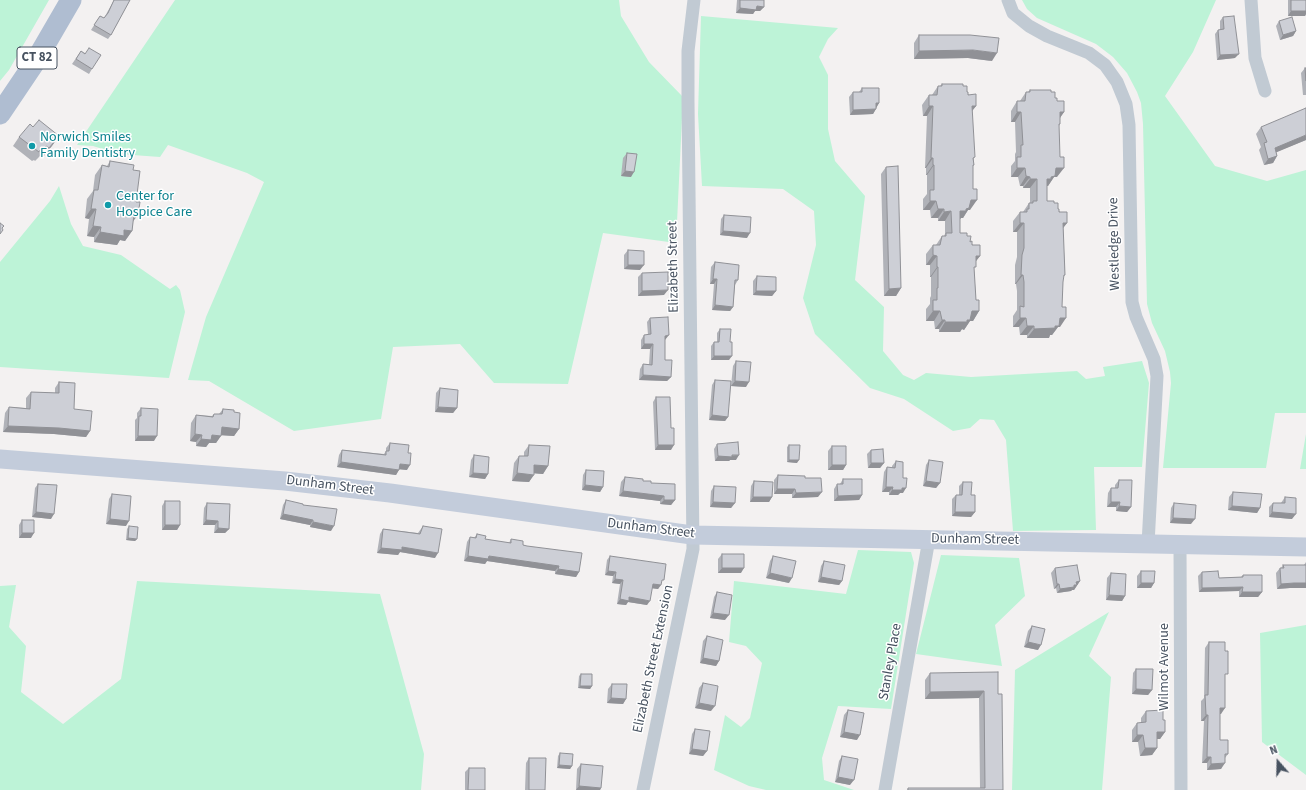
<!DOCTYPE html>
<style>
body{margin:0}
#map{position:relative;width:1306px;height:790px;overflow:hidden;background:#f3f1f1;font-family:"Source Sans 3",sans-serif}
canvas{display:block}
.north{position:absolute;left:1258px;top:742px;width:40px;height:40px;-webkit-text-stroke:3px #fff;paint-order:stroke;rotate:340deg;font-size:11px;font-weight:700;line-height:16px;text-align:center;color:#475260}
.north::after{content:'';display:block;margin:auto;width:14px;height:18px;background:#475260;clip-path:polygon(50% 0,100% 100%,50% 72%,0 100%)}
</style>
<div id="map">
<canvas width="1306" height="790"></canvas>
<div class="north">N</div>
</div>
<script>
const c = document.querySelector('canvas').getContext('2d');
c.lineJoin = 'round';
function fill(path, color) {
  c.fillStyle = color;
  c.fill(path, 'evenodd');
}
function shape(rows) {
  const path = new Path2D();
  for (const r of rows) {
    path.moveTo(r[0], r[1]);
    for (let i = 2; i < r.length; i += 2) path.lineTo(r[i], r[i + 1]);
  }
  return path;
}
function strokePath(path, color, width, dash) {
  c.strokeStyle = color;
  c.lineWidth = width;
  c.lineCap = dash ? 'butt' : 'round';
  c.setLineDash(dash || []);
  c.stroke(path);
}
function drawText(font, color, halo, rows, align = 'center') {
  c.font = font + ' "Source Sans 3",sans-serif';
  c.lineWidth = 3;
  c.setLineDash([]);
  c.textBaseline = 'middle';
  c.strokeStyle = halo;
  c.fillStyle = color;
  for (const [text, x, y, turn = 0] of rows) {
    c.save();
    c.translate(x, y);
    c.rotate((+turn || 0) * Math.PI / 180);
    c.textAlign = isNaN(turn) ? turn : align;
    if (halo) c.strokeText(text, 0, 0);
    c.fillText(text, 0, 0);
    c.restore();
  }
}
const green = shape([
 [0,0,49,0,9,70,0,81],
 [175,0,619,0,621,16,649,62,683,97,676,243,603,233,568,384,494,383,460,344,393,347,381,419,294,431,209,381,188,380,206,317,264,182,247,173,168,145,160,157,119,154,93,146,77,145],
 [1022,0,1216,0,1193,52,1165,96,1215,166,1267,181,1306,170,1306,413,1275,413,1266,468,1163,468,1171,383,1170,372,1165,351,1152,323,1147,304,1143,124,1141,103,1137,92,1127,73,1113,57,1096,44,1037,18,1027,9],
 [701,16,838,28,828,39,819,57,828,75,828,129,835,161,865,196,855,280,884,307,883,351,903,375,914,380,926,373,971,377,1077,371,1086,379,1105,376,1103,367,1142,361,1149,383,1142,467,1094,467,1096,530,1013,531,1006,440,994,420,980,419,970,428,953,431,904,399,870,388,815,334,803,298,816,245,814,211,783,189,702,186,698,114],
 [59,186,71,224,83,246,121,255,170,289,176,285,180,290,185,312,169,378,0,367,0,262,50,201],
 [1306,434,1306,469,1300,469],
 [858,550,911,552,914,563,891,709,838,706,822,758,824,780,854,790,766,790,749,786,714,770,725,715,741,727,750,718,762,663,746,646,729,642,734,581,846,594],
 [941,555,1019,558,1025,596,995,625,1002,666,916,654],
 [137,581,380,594,424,754,421,790,0,790,0,586,16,585,9,627,26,646,21,692,63,724,121,679],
 [1109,612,1089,656,1111,677,1102,790,1012,790,1015,670],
 [1306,625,1306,775,1262,742,1260,633]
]);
const street = shape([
 [1008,0,1013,13,1029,26,1047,36,1089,53,1105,65,1117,82,1126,104,1129,125,1132,302,1136,317,1154,359,1157,376,1148,544],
 [1251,0,1255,58,1265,91],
 [1180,545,1181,790],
 [643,790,693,549,688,102,688,51,694,0],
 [885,790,929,539]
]);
const secondary = shape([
 [0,459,285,481,390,493,692,535,1306,547]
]);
const primary = shape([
 [0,114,35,62,71,0]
]);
const wall = shape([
 [114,0,130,0,111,35,108,39,91,30,100,16,104,18],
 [737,0,764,0,764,7,760,11,755,11,753,14,736,13],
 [1288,0,1306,0,1306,14,1305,16,1288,16],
 [1223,17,1235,58,1217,60,1215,34,1218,30,1220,30,1220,21],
 [1279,21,1296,31,1293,36,1280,40,1276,26],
 [919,35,992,61,968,58,914,59,914,43],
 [81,51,85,53,92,69,89,74,72,64],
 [1305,68,1306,68,1306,95,1303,95,1301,73],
 [942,84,963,86,976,106,972,111,974,165,973,166,970,210,968,210,963,218,961,218,960,219,960,233,967,236,980,256,976,261,974,269,976,300,979,311,973,321,970,321,964,330,962,329,960,332,939,332,939,329,935,329,934,321,926,321,926,309,930,304,930,298,931,296,931,277,930,277,930,265,926,265,926,254,933,245,936,245,942,236,944,236,945,234,945,221,938,221,938,218,931,218,930,210,923,210,923,199,927,194,927,175,926,175,926,168,925,168,927,116,923,116,922,105,929,95,932,95,938,86,940,86],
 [862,88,879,103,873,114,850,115,849,97,853,92,859,92],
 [1030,90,1051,92,1064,112,1060,118,1060,124,1059,126,1057,177,1054,177,1048,186,1047,186,1047,201,1054,203,1067,223,1063,228,1065,275,1063,277,1060,327,1058,327,1052,335,1050,335,1049,338,1027,338,1027,335,1020,335,1019,327,1013,327,1013,316,1017,310,1017,291,1016,284,1015,284,1015,265,1017,257,1017,232,1013,232,1013,221,1020,212,1023,212,1029,203,1030,203,1030,188,1023,188,1023,186,1020,186,1018,177,1011,177,1011,166,1015,161,1015,154,1016,152,1015,122,1011,122,1011,111,1017,101,1020,101,1026,92,1028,92],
 [33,127,59,136,42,158,40,156,35,161,34,160,32,161,13,146,19,137],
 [1261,127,1306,140,1276,152,1277,156,1273,163,1264,165,1259,150,1261,147,1256,134],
 [627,153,631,177,621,176,623,158],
 [110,161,133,170,133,222,132,231,125,241,120,240,117,245,94,242,94,237,87,236,89,219,85,218,87,199,93,191,95,175,102,165,107,166],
 [886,167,901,288,896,296,884,296,881,174],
 [724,215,747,238,720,235,721,219],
 [628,250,640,270,624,269,624,255],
 [715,262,738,280,735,285,733,307,730,311,712,310,714,284,710,284,711,267],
 [642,273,664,295,638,296,638,277],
 [757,276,776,291,772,296,753,295,753,281],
 [650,318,665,340,665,360,671,377,667,381,639,380,640,369,643,364,649,364,650,349,641,349,641,340,644,335,648,335,647,322],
 [720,329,730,342,729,360,711,360,711,346,714,342,717,342,717,333],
 [736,361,746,387,731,386,733,366],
 [715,380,728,417,725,421,709,420,712,385],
 [59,382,74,409,90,431,86,437,54,434,3,432,5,413,9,407,26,408,26,398,31,392,55,393,55,388],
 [440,388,457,408,453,413,435,412,436,393],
 [656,397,671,428,671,450,655,450,653,402],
 [141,408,154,441,135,441,135,420,137,418,137,413],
 [223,409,234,412,239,429,234,436,221,435,216,443,209,443,206,447,196,446,196,442,190,441,191,423,196,415,212,416,214,414,219,414],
 [390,443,407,470,399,469,396,475,337,467,339,455,342,450,384,454,386,451,386,448],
 [717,444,736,460,730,460,729,461,715,461,714,449],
 [529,445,548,466,543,474,534,473,529,482,512,481,514,463,519,456,524,456,524,452],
 [789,445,797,463,787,462,787,447],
 [832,446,846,465,843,470,828,470,828,451],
 [871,450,884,463,880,468,868,468,867,454],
 [474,455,488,474,485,479,469,477,471,460],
 [929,460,940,483,936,488,923,486,926,465],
 [896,461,903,493,900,493,898,495,889,495,889,492,882,492,884,472,887,467,892,468,892,466],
 [586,470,603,487,600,492,582,490,583,475],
 [778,475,805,478,818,497,792,498,792,494,774,494,774,480],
 [625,477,651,483,675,500,671,505,660,504,660,501,619,496,621,482],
 [843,479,862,495,859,500,834,501,834,489,837,484,840,484],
 [1119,480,1131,507,1127,512,1116,511,1116,507,1107,507,1108,493,1111,488,1115,488,1115,485],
 [754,481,772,497,769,502,750,502,751,486],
 [963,482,971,495,975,512,971,517,952,516,952,499,956,495,959,495,959,486],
 [38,484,51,519,32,517,35,488],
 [714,486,735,503,731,508,710,507,711,491],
 [1233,492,1260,508,1257,513,1228,510,1229,497],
 [112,494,126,526,106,524,109,499],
 [1285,497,1292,519,1269,517,1269,507,1273,503,1281,503],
 [286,500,331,531,310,527,310,525,280,519,283,505],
 [165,501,180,525,177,530,162,530,162,506],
 [207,503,229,529,225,533,214,533,215,525,203,525,204,508],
 [1174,503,1191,524,1170,523,1171,508],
 [22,520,31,538,19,538,19,525],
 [129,526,137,539,135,541,126,540,127,529],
 [423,526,435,558,400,552,398,555,377,553,380,534,383,529,418,533],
 [477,534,485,539,509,543,511,539,579,572,576,577,555,574,555,571,487,561,485,564,464,561,467,542,470,537,474,538],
 [722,554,741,573,718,573,718,559],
 [610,556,661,584,658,589,652,588,647,605,628,602,626,605,617,604,620,584,612,583,613,576,605,575,607,560],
 [773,556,789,583,766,578,770,561],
 [824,561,842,581,839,585,818,582,821,566],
 [1306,562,1306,588,1290,588,1277,589,1276,573,1280,568,1281,568,1283,565,1304,565],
 [1055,568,1080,581,1074,590,1072,590,1071,591,1057,593,1056,588,1054,589,1051,573],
 [1141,571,1154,583,1151,588,1137,588,1137,576],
 [1202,572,1219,578,1241,577,1243,575,1262,592,1258,597,1239,597,1239,591,1199,592,1198,576],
 [1111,573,1125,596,1122,601,1106,600,1107,578],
 [717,592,725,620,710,618,714,597],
 [1032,626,1038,650,1024,647,1028,631],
 [707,636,719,661,716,666,700,663,703,641],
 [1209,642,1225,678,1221,714,1220,714,1220,740,1228,754,1225,758,1221,769,1207,770,1207,763,1202,763,1204,721,1201,721,1201,701,1204,698,1205,648],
 [1136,669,1152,690,1148,695,1132,694,1133,673],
 [930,673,998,694,1003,790,907,790,908,788,980,788,979,698,925,699,925,680],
 [581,674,592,686,590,689,578,688,579,676],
 [703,683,711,711,695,708,699,688],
 [612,684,626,699,623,704,607,703,608,689],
 [848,710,857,740,840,737,844,715],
 [1146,711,1163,720,1165,732,1160,739,1157,739,1157,748,1152,755,1140,756,1138,742,1132,742,1132,730,1137,723,1141,723,1141,718],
 [695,729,707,751,703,756,689,754,692,734],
 [560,753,572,766,570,769,557,768,558,756],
 [842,756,850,785,835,782,839,761],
 [529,758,545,790,525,790,526,763],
 [581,764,601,788,600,790,576,790,577,769],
 [469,768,485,790,465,790,465,772]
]);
const shadedWall = shape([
 [757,6,764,7,760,11,755,11,753,14,736,13,740,8],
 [1291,11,1306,11,1306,14,1305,16,1288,16],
 [1296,31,1293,36,1280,40,1283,35],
 [973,50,997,53,992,61,968,58,914,59,919,51],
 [1239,54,1235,58,1217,60,1220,55],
 [876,103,879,103,876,108],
 [929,106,933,106,927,116,923,116],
 [972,106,976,106,969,115],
 [876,109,873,114,850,115,853,110],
 [1017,112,1021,112,1015,122,1011,122],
 [1060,112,1064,112,1057,122],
 [1306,135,1306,140,1270,155,1275,148],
 [59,136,52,146,42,158,49,148],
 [1277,156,1273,163,1264,165,1268,159],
 [931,158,933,158,926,168,925,168],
 [933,165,934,165,927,175,926,175],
 [1017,168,1025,168,1018,177,1011,177],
 [1056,168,1064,168,1057,177,1054,177,1048,186,1046,186,1047,179],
 [625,171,634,172,631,177,621,176],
 [1026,176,1030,177,1023,186,1020,186],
 [1030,179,1037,179,1030,188,1023,188],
 [971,200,977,200,970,210,968,210,963,218,961,218,959,220,960,211],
 [930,201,936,201,930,210,923,210],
 [91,209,96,209,89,219,85,218],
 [938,209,944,209,938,218,931,218],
 [951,211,945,221,938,221,944,212],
 [134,214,138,215,131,224],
 [1020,223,1024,223,1017,232,1013,232],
 [1063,223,1067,223,1060,232],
 [93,226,101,227,94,237,87,236],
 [124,230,132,231,125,241,120,240,117,245,94,242,100,232],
 [723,231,750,233,747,238,720,235],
 [933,255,937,256,930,265,926,265],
 [976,256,980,256,973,265],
 [628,265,644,265,640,270,624,269],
 [937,267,938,267,931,277,930,277],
 [1021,275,1023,275,1016,284,1015,284],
 [713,279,717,279,714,284,710,284],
 [901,288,896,296,884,296,889,289],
 [668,290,664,295,638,296,642,291],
 [756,291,776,291,772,296,753,295],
 [715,305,733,307,730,311,712,310],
 [933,311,940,311,934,321,926,321],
 [972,311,979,311,973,321,970,321,964,330,962,329,960,332,939,332,945,322],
 [1020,318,1026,318,1019,327,1013,327],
 [1060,318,1066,318,1060,327,1058,327,1052,335,1050,335,1049,338,1027,338,1034,329],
 [942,320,945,320,939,329,935,329],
 [1027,326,1034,326,1027,335,1020,335],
 [669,335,665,340,661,341,665,336],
 [644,344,653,344,650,349,641,349],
 [714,356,732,356,729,360,711,360],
 [643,375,671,377,667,381,639,380],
 [735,381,749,382,746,387,731,386],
 [438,407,457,408,453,413,435,412],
 [712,415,728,417,725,421,709,420],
 [8,426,59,428,90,431,86,437,54,434,3,432],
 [222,427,239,429,234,436,217,435],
 [195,434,202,435,196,442,190,441],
 [212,435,221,436,216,443,209,443,206,447,196,446,201,439],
 [138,436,157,436,154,441,135,441],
 [658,445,674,445,671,450,655,450],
 [739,455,736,460,730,460,729,461,715,461,718,456],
 [789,460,799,460,797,463,787,462],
 [341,462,399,470,396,475,337,467],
 [871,463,884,463,880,468,868,468],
 [400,464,410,465,407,470,396,469],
 [534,465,548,466,543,474,529,473],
 [832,465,846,465,843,470,828,470],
 [473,473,488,474,485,479,469,477],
 [517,473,534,475,529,482,512,481],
 [926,481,940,483,936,488,923,486],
 [585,485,603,487,600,492,582,490],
 [886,487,893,487,889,492,882,492],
 [902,488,906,488,903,493,900,493,898,495,889,495,892,490],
 [777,489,795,489,792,494,774,494],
 [623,491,664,496,660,501,619,496],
 [822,492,818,497,792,498,796,493],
 [862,495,859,500,834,501,838,496],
 [753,497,772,497,769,502,750,502],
 [664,500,675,500,671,505,660,504],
 [713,502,735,503,731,508,710,507],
 [1111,502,1120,502,1116,507,1107,507],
 [1119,506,1131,507,1127,512,1116,511],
 [1232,506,1260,508,1257,513,1228,510],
 [36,512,54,514,51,519,32,517],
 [955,512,975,512,971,517,952,516],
 [1272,512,1296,514,1292,519,1269,517],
 [283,514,313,520,310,525,280,519],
 [1173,518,1195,519,1191,524,1170,523],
 [110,519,129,521,126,526,106,524],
 [206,520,218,521,215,525,203,525],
 [313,522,334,526,331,531,310,527],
 [165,525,180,525,177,530,162,530],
 [218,528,229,529,225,533,214,533],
 [22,533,34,533,31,538,19,538],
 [128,538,137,539,135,541,126,540],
 [402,547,438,553,435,558,400,552,398,555,377,553,381,548],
 [468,556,489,556,559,566,555,571,487,561,485,564,464,561],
 [722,568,744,568,741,573,718,573],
 [558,569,579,572,576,577,555,574],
 [608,571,616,572,613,576,605,575],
 [770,573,792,578,789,583,766,578],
 [821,577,842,581,839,585,818,582],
 [615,579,623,580,620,584,612,583],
 [1080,581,1074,590,1072,590,1071,591,1057,593,1060,589,1076,582],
 [1141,583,1154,583,1151,588,1137,588],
 [1294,583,1306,583,1306,588,1290,588,1277,589,1281,584],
 [653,584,661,585,658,589,650,588],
 [1057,584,1059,584,1056,588,1054,589],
 [1243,587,1239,591,1199,592,1202,588],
 [1242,592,1262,592,1258,597,1239,597],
 [1109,595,1125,596,1122,601,1106,600],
 [629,597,650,601,647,605,628,602,626,605,617,604,620,599],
 [713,613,729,615,725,620,710,618],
 [1028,642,1041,645,1038,650,1024,647],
 [703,658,719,661,716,666,700,663],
 [580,686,592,686,590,689,578,688],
 [1136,689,1152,690,1148,695,1132,694],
 [984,691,979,698,925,699,930,692],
 [611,698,626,699,623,704,607,703],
 [699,703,715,706,711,711,695,708],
 [1220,708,1225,708,1221,714,1216,714],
 [1206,715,1208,715,1204,721,1201,721],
 [844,732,860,735,857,740,840,737],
 [1157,732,1165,732,1160,739,1152,739],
 [1137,735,1143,735,1138,742,1132,742],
 [1145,748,1157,748,1152,755,1140,756],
 [692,749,707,751,703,756,689,754],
 [1207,757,1211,757,1207,763,1202,763],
 [1225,763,1221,769,1207,770,1211,764],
 [559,765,572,766,570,769,557,768],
 [838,777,854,780,850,785,835,782],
 [579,786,601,788,600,790,576,790]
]);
const building = shape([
 [114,0,130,0,111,35,94,25,100,16,104,18,108,13,114,0],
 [740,0,764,0,764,7,757,6,756,10,740,8,740,0],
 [1291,0,1306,0,1306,11,1291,11,1291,0],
 [1234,16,1239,54,1220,55,1218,30,1224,29,1223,17,1234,16],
 [1292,17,1296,31,1283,35,1279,21,1292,17],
 [919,35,970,35,999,38,997,53,973,50,919,51,919,35],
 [89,48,101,55,92,69,76,59,81,51,85,54,89,48],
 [1305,68,1306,68,1306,81,1305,68],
 [942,84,963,84,963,86,967,86,967,92,968,92,968,95,976,94,976,106,972,106,975,157,973,158,974,165,973,165,973,189,977,189,977,200,971,200,969,208,966,209,966,211,960,211,960,233,967,233,967,236,971,236,970,242,972,241,972,245,980,245,980,256,976,256,976,267,974,267,976,300,979,300,979,311,972,311,970,320,967,320,967,322,945,322,945,320,942,320,940,311,933,311,933,300,937,300,937,288,938,288,938,267,937,267,937,256,933,255,933,245,940,245,942,236,946,236,946,233,952,233,951,211,944,212,944,209,938,209,936,201,930,201,930,190,934,190,934,165,933,165,933,158,931,158,933,106,929,106,929,95,937,95,938,86,942,86,942,84],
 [862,88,879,88,879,103,876,103,876,109,853,110,853,92,862,92,862,88],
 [1030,90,1051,90,1051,92,1055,92,1055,98,1057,98,1057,101,1064,101,1064,112,1060,112,1060,124,1059,124,1060,157,1064,157,1064,168,1056,168,1055,176,1051,177,1051,179,1047,179,1047,201,1054,201,1054,203,1058,203,1058,209,1059,209,1059,212,1067,212,1067,223,1063,223,1065,275,1064,275,1063,282,1062,307,1066,307,1066,318,1060,318,1059,326,1055,326,1055,328,1034,329,1034,326,1027,326,1026,318,1020,318,1020,306,1024,307,1024,282,1023,275,1021,275,1022,255,1024,248,1024,223,1020,223,1020,212,1027,212,1027,209,1029,209,1029,203,1033,203,1033,201,1037,201,1037,179,1030,179,1030,177,1026,176,1025,168,1017,168,1017,157,1021,157,1021,145,1023,145,1021,112,1017,112,1017,101,1025,101,1026,92,1030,92,1030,90],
 [1306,108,1306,135,1275,148,1277,156,1268,159,1264,143,1267,142,1261,127,1306,108],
 [39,120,59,136,49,148,46,146,42,152,40,150,39,152,19,137,30,124,33,127,39,120],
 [627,153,637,154,634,172,625,171,627,153],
 [110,161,134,165,133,170,140,171,136,202,140,202,138,215,134,214,132,231,124,230,124,236,100,232,101,227,93,226,96,209,91,209,94,190,98,190,102,165,109,167,110,161],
 [898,166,901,288,889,289,886,167,898,166],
 [724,215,751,217,750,233,723,231,724,215],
 [0,223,4,226,2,228,3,230,0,234,0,223],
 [628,250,644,251,644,265,628,265,628,250],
 [715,262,739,265,738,280,735,280,733,307,715,305,717,279,713,279,715,262],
 [668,272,668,290,642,291,642,273,668,272],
 [757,276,776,277,776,291,756,291,757,276],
 [668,317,669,335,665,336,665,360,672,360,671,377,643,375,643,364,652,365,653,344,644,344,644,335,651,334,650,318,668,317],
 [720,329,731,329,730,342,732,342,732,356,714,356,714,342,719,342,720,329],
 [736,361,751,362,749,382,735,381,736,361],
 [715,380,731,381,728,417,712,415,715,380],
 [59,382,75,383,74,409,92,411,90,431,59,428,8,426,9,407,30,409,31,392,59,393,59,382],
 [440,388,458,390,457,408,438,407,440,388],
 [656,397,670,397,671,428,674,428,674,445,658,445,656,397],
 [141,408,158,409,157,436,138,436,139,416,141,416,141,408],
 [223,409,234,410,234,412,240,413,239,429,222,427,221,436,212,435,211,440,201,439,202,435,195,434,196,415,213,417,214,414,222,414,223,409],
 [738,442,739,455,732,455,732,457,718,456,717,444,738,442],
 [390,443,409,445,408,453,411,453,410,465,400,464,399,470,341,462,342,450,386,455,386,451,389,451,390,443],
 [529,445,550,446,548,466,534,465,534,475,517,473,519,456,528,456,529,445],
 [789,445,800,445,799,460,789,460,789,445],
 [832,446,846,446,846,465,832,465,832,446],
 [883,449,884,463,871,463,871,450,883,449],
 [474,455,489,457,488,474,473,473,474,455],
 [929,460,943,462,940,483,926,481,929,460],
 [896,461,903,462,903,478,907,478,906,488,902,488,902,490,892,490,893,487,886,487,887,467,895,468,896,461],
 [586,470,604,471,603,487,585,485,586,470],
 [778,475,805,476,805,478,821,478,822,492,796,493,795,489,777,489,778,475],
 [625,477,643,479,643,481,651,481,651,483,675,484,675,500,664,500,664,496,623,491,625,477],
 [843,479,862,479,862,495,838,496,837,484,843,484,843,479],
 [1119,480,1132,480,1131,507,1119,506,1120,502,1111,502,1111,488,1118,488,1119,480],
 [754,481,773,482,772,497,753,497,754,481],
 [963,482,972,482,971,495,975,495,975,512,955,512,956,495,962,495,963,482],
 [38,484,57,485,54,514,36,512,38,484],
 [714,486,736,487,735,503,713,502,714,486],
 [1233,492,1262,494,1260,508,1232,506,1233,492],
 [112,494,131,496,129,521,110,519,112,494],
 [1285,497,1296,498,1296,514,1272,512,1273,503,1285,503,1285,497],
 [286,500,303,504,303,505,337,509,334,526,313,522,313,520,283,514,286,500],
 [165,501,180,501,180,525,165,525,165,501],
 [207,503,230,504,229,529,218,528,218,521,206,520,207,503],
 [1174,503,1196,505,1195,519,1173,518,1174,503],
 [22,520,34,520,34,533,22,533,22,520],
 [129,526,138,527,137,539,128,538,129,526],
 [423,526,442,529,438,553,402,547,402,550,381,548,383,529,420,534,423,526],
 [477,534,486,536,485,539,511,543,511,539,523,541,523,545,527,546,582,553,579,572,558,569,559,566,489,556,488,559,468,556,470,537,476,538,477,534],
 [722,554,744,554,744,568,722,568,722,554],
 [610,556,666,564,664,580,662,580,661,585,653,584,650,601,629,597,629,601,620,599,623,580,615,579,616,572,608,571,610,556],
 [773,556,796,561,792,578,770,573,773,556],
 [824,561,845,565,842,581,821,577,824,561],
 [1077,565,1080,581,1076,582,1077,585,1074,585,1074,587,1060,589,1059,584,1057,584,1055,568,1077,565],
 [1283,565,1306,565,1306,583,1294,583,1281,584,1280,568,1284,568,1283,565],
 [1141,571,1155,571,1154,583,1141,583,1141,571],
 [1218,571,1219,578,1243,577,1243,575,1262,575,1262,592,1242,592,1243,587,1202,588,1202,572,1218,571],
 [1111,573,1126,574,1125,596,1109,595,1111,573],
 [717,592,732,595,729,615,713,613,717,592],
 [1032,626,1045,629,1041,645,1028,642,1032,626],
 [707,636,723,640,719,661,703,658,707,636],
 [1209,642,1225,642,1225,651,1228,651,1228,674,1225,674,1225,708,1220,708,1220,740,1228,740,1228,754,1225,754,1225,763,1211,764,1211,757,1207,757,1208,715,1206,715,1205,695,1208,695,1209,642],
 [1136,669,1153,669,1152,690,1136,689,1136,669],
 [998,672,998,694,1002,694,1003,790,908,790,908,788,985,788,984,691,930,692,930,673,998,672],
 [581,674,592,674,592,686,580,686,581,674],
 [703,683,718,686,715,706,699,703,703,683],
 [612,684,627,684,626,699,611,698,612,684],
 [848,710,864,713,860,735,844,732,848,710],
 [1163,710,1163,720,1165,720,1165,732,1157,732,1157,748,1145,748,1143,735,1137,735,1137,723,1146,722,1146,711,1163,710],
 [695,729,710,731,707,751,692,749,695,729],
 [560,753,573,754,572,766,559,765,560,753],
 [842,756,858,759,854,780,838,777,842,756],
 [529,758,546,758,545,790,529,790,529,758],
 [581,764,603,766,601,788,579,786,581,764],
 [469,768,485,768,485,790,468,790,469,768]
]);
const markers = [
 [32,146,4,"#0f9aa8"],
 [108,205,4,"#0f9aa8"]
];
const shields = [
 [37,58,40]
];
const shieldNames = [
 ["CT 82",37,58]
];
const cultureNames = [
 ["Norwich Smiles",40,138],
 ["Family Dentistry",40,154],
 ["Center for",116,197],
 ["Hospice Care",116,213]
];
const streetNames = [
 ["Westledge Drive",1115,244,-91],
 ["Elizabeth Street",674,267,-91],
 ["Dunham Street",330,486,7],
 ["Dunham Street",651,529,7],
 ["Dunham Street",975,540,1],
 ["Elizabeth Street Extension",654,659,-78],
 ["Stanley Place",891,662,-80],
 ["Wilmot Avenue",1165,667,-90]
];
fill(green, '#bdf3d7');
strokePath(street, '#c1cad3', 13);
strokePath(secondary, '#c3ccdb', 19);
strokePath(primary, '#afbdd1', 21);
fill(wall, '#b0b2b8');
fill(shadedWall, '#909196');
fill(building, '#cdcfd6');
strokePath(building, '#909196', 1);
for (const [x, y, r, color] of markers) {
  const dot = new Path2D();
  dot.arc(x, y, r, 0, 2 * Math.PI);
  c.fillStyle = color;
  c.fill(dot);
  strokePath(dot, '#fff', 1.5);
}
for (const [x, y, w] of shields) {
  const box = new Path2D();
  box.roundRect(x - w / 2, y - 11, w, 22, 3);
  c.fillStyle = '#fff';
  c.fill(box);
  strokePath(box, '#475260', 1);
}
drawText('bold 13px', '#475260', null, shieldNames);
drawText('14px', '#0d838f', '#fff', cultureNames, 'left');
drawText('14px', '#475260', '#fff', streetNames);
</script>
